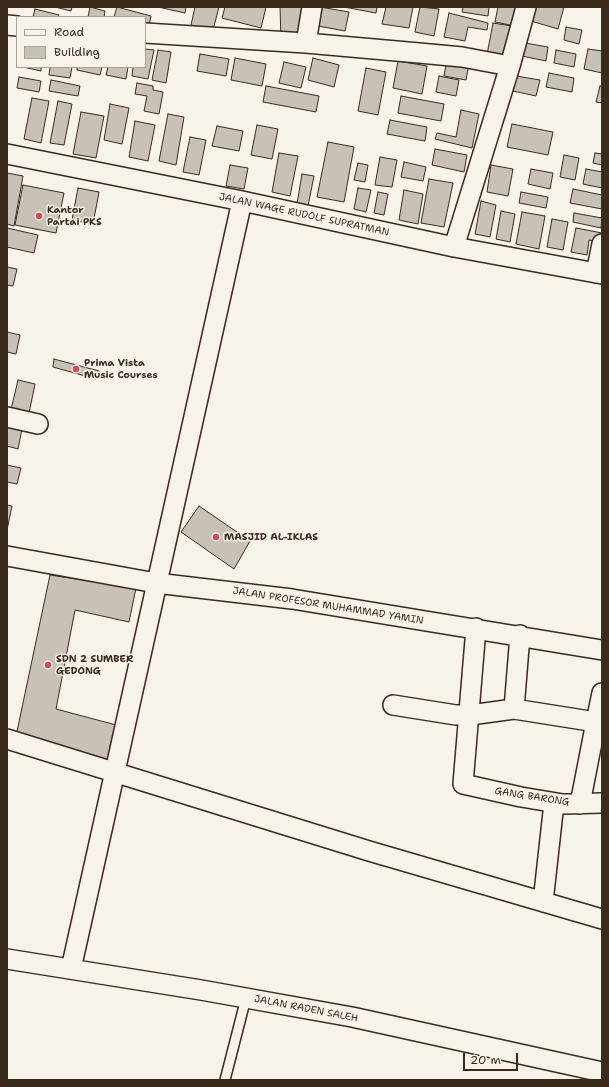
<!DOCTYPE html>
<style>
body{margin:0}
#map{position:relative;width:609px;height:1087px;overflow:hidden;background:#f7f3e8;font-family:"Shantell Sans",sans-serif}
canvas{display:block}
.frame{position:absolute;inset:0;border:8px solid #3b2a1e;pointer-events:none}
.legend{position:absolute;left:16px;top:16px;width:130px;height:52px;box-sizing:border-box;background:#f7f3e8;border:1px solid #aca397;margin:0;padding:5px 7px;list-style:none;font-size:12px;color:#3b2a1e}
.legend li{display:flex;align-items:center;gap:8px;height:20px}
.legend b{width:20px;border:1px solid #aca397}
.scale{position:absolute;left:463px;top:1053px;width:55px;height:18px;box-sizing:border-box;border:2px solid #3b2a1e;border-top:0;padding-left:5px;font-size:12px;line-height:14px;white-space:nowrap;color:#3b2a1e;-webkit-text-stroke:3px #f7f3e8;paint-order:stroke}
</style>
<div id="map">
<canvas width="609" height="1087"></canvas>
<div class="frame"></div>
<ul class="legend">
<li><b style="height:5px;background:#f7f3e8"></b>Road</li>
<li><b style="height:11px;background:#c8c1b6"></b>Building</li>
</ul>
<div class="scale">20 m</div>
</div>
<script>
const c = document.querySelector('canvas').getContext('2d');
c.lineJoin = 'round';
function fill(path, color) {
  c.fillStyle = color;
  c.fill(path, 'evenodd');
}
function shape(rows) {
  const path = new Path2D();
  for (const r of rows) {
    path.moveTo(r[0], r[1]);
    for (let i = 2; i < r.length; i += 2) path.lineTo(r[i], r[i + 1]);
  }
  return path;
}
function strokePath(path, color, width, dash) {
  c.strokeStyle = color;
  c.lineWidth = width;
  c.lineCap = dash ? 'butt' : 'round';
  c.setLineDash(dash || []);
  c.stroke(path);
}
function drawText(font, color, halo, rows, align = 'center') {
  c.font = font + ' "Shantell Sans",sans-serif';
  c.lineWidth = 3;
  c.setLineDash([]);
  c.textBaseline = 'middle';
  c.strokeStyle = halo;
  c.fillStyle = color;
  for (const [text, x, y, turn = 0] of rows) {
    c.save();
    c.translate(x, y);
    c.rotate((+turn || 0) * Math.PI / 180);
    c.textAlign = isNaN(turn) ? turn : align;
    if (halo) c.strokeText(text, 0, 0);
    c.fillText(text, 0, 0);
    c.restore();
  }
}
const building = shape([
 [55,7,72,7,71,11,55,7],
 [90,7,105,11,104,17,88,17,90,7],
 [117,7,151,16,148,30,145,29,145,17,114,17,117,7],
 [158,7,186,7,185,13,158,7],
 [195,7,219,7,213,30,191,25,195,7],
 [225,7,266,7,261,28,222,18,225,7],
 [280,7,303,7,303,39,281,40,280,7],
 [320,7,349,12,345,31,313,25,320,7],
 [344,7,377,7,376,13,344,7],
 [386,7,413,7,409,28,382,24,386,7],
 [420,7,439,9,434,36,415,32,420,7],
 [463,7,489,7,488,16,462,12,463,7],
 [498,7,519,7,515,26,495,22,498,7],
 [535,7,564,7,558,29,531,21,535,7],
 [35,9,59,15,58,17,33,17,35,9],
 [449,13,488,23,487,30,468,27,465,41,444,37,449,13],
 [493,23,512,26,505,63,486,60,493,23],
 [566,27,582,30,579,44,564,40,566,27],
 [525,43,548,47,546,61,522,56,525,43],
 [145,49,154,50,148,79,132,76,133,67,145,67,145,49],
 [588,49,602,51,602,73,584,69,588,49],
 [158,50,171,52,166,83,152,80,158,50],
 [556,50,576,54,574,67,554,63,556,50],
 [200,54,229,59,226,76,197,71,200,54],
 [235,58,266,64,262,86,231,80,235,58],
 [313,58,339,65,334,87,308,80,313,58],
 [447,59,469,63,466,80,444,76,447,59],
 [398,61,427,66,422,94,393,88,398,61],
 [284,62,306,67,301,88,279,83,284,62],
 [23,67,41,67,41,71,23,67],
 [50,67,72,67,70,78,49,75,50,67],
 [77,67,102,67,100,75,77,70,77,67],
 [108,67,128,67,126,79,106,75,108,67],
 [366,68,386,72,378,115,358,111,366,68],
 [549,73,574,78,572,92,546,87,549,73],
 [439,76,459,80,456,96,436,92,439,76],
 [516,76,540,80,536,96,513,91,516,76],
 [19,77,41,81,39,92,17,88,19,77],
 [51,80,80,86,78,96,49,91,51,80],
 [137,83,153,86,153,90,163,92,159,114,144,111,147,96,135,94,137,83],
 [266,86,319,96,316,112,263,102,266,86],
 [600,86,602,86,602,103,596,102,600,86],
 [401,96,444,104,441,121,398,113,401,96],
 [32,98,49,101,41,143,24,139,32,98],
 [58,101,72,104,64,145,50,143,58,101],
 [110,104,129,108,122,144,104,140,110,104],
 [461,110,479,114,472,148,435,139,437,133,456,137,461,110],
 [81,112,104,116,96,158,73,154,81,112],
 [168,114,184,117,176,165,159,161,168,114],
 [390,120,427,127,425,141,387,134,390,120],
 [135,121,155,125,148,161,129,157,135,121],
 [512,124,553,132,548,155,507,147,512,124],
 [257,125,278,129,272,159,251,155,257,125],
 [217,126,243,131,239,151,212,146,217,126],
 [190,137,206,140,199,175,183,172,190,137],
 [328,142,354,147,344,202,317,197,328,142],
 [435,149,467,155,464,172,432,165,435,149],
 [279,153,298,156,290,196,272,192,279,153],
 [595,153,602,154,602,165,593,163,595,153],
 [564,155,579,158,575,180,560,177,564,155],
 [380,157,397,160,392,187,375,185,380,157],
 [404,162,426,167,423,181,401,177,404,162],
 [358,163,368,165,365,182,354,180,358,163],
 [230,165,248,168,244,189,226,186,230,165],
 [491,165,513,169,508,196,487,192,491,165],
 [531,169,553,173,550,189,528,184,531,169],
 [586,169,602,172,602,188,583,184,586,169],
 [7,173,23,176,14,226,7,224,7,173],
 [302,174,314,176,308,206,297,204,302,174],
 [429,179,453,183,444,227,421,223,429,179],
 [23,185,64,193,56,233,15,225,23,185],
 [78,188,99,192,93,224,72,220,78,188],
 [358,188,371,190,366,212,354,209,358,188],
 [573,189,602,195,602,209,570,203,573,189],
 [404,190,423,194,418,224,399,220,404,190],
 [378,192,388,194,384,215,374,213,378,192],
 [521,192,548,197,546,208,519,203,521,192],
 [481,201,496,205,490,237,475,234,481,201],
 [501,211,515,214,510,242,496,239,501,211],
 [522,212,545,216,539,249,516,244,522,212],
 [574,213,602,218,601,228,573,222,574,213],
 [552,219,568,222,563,250,547,247,552,219],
 [7,228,38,235,34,253,7,247,7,228],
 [576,228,602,233,600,242,589,240,587,255,571,252,576,228],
 [7,267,17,269,13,286,7,285,7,267],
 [7,332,20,335,16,354,7,352,7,332],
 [54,359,99,371,96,379,53,367,54,359],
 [18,380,35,384,28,418,10,414,18,380],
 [7,421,23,424,18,449,7,446,7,421],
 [7,465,21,468,17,484,7,482,7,465],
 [7,505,12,506,7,530,7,505],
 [199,506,250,541,234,569,181,532,199,506],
 [50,575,136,588,129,622,75,610,56,709,120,726,108,769,15,741,50,575]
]);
const service = shape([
 [225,1080,246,998]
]);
const minor = shape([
 [7,25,17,26],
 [145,33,306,43,419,53,462,57,510,66],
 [306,43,312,7],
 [7,154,242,201,454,247,602,274],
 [454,247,510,66,526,7],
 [596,273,602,244],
 [7,417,38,424],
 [7,556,156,583,292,599,602,650],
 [476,628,463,784,521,797,563,804,602,803],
 [393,705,456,715,470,715,514,709,520,635],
 [514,709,596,722,580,804],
 [596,722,602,693],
 [7,739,369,851,602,919],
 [543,902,554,803],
 [7,959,201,990,352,1017,602,1072],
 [71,969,242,201]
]);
const markers = [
 [39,216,4,"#d1495b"],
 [76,369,4,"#d1495b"],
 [216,537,4,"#d1495b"],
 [48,665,4,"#d1495b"]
];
const poiNames = [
 ["Kantor",47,210],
 ["Partai PKS",47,222],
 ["Prima Vista",84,363],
 ["Music Courses",84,375],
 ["MASJID AL-IKLAS",224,537],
 ["SDN 2 SUMBER",56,659],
 ["GEDONG",56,671]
];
const streetNames = [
 ["JALAN WAGE RUDOLF SUPRATMAN",304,215,12],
 ["JALAN PROFESOR MUHAMMAD YAMIN",328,606,9],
 ["GANG BARONG",532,797,9],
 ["JALAN RADEN SALEH",306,1009,11]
];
fill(building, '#c8c1b6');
strokePath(building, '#3b2a1e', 1);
strokePath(service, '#3b2a1e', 12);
strokePath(minor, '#3b2a1e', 22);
strokePath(service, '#f7f3e8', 9);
strokePath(minor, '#f7f3e8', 19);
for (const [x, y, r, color] of markers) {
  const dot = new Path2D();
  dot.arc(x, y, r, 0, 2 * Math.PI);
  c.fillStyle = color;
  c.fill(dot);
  strokePath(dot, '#f7f3e8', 1.5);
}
drawText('bold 10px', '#3b2a1e', '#f7f3e8', poiNames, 'left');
drawText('10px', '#3b2a1e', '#f7f3e8', streetNames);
</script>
